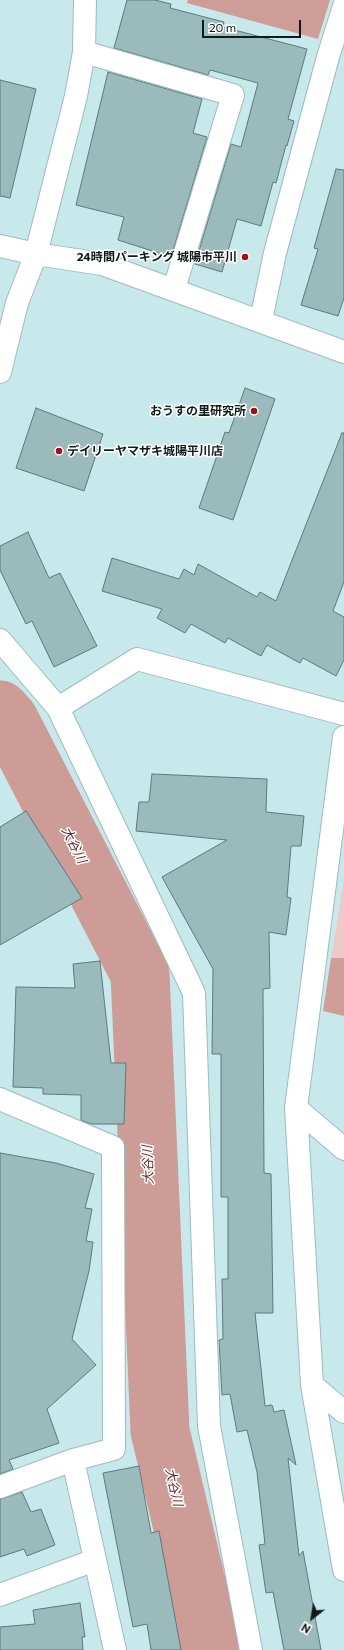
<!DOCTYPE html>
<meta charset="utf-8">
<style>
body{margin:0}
#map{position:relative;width:344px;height:1650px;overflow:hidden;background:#c7e9eb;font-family:Commissioner,sans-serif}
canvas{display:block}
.north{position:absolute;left:292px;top:1598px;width:40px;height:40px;-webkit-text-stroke:3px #fff;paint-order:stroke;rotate:211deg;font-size:11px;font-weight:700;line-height:16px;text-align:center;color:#0d1a1a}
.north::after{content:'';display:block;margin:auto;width:14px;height:18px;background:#0d1a1a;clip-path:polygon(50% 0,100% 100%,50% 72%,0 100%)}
.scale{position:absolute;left:202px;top:20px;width:99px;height:18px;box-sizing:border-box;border:2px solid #0d1a1a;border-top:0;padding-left:5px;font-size:12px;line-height:14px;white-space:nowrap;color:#0d1a1a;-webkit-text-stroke:3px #fff;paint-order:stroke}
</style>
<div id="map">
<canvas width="344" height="1650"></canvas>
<div class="north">N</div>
<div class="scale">20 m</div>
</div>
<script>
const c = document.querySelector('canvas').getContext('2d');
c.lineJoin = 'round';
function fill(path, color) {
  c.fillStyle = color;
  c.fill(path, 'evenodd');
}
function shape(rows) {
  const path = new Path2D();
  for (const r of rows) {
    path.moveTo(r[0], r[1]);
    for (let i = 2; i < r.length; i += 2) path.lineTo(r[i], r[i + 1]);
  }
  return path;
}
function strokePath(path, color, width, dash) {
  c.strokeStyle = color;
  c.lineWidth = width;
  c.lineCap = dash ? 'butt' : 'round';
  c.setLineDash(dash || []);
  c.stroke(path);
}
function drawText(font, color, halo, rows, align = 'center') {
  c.font = font + ' Commissioner,"Noto Sans JP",sans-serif';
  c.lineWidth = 3;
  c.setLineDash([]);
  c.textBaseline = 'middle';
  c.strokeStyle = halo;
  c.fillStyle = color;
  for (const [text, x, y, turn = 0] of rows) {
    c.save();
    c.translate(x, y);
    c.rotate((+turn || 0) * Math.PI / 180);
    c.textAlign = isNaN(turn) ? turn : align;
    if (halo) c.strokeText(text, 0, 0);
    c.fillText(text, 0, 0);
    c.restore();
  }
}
const green = shape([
 [344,880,344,958,331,958]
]);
const forest = shape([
 [188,0,330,0,318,39,187,3],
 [331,958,344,958,344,1016,323,1011]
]);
const river = shape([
 [0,710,9,720,140,974,160,1431,207,1628,209,1650]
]);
const building = shape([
 [127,0,155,0,171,4,170,8,224,22,223,27,307,49,288,119,294,121,287,146,286,145,276,183,273,182,261,226,237,219,222,272,195,264,231,144,241,147,258,83,210,70,208,75,114,48,127,0],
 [108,72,202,99,193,133,207,137,171,257,118,240,124,217,76,205,108,72],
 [0,80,36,89,10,198,0,196,0,80],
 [336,169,344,170,344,298,338,316,301,305,318,249,314,248,336,169],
 [245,388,275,399,233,520,199,508,225,432,229,433,245,388],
 [36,408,103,434,84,491,16,468,36,408],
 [342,433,344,433,344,582,333,611,344,617,344,660,336,676,303,658,300,663,267,645,261,656,228,638,225,643,191,624,185,633,157,618,162,609,102,591,112,558,179,579,184,569,194,575,198,564,257,597,260,592,276,601,342,433],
 [28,532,49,578,60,573,97,646,54,667,32,621,26,624,0,570,0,546,28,532],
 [152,774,267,779,266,812,304,816,301,846,291,846,287,897,291,898,286,935,269,932,270,988,263,989,264,1173,271,1174,273,1313,255,1313,265,1406,272,1405,274,1412,284,1410,296,1465,288,1458,299,1556,303,1551,321,1650,284,1650,273,1592,266,1593,259,1545,265,1544,257,1472,247,1430,237,1432,230,1394,222,1395,219,1340,223,1339,222,1279,228,1279,228,1197,221,1197,221,1054,212,1054,213,969,162,877,227,840,136,831,139,802,149,802,152,774],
 [26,811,82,898,0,945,0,827,26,811],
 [100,961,111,1063,126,1063,124,1124,91,1124,81,1120,81,1095,43,1094,43,1088,13,1087,16,987,75,988,73,964,100,961],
 [0,1153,56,1163,94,1174,85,1208,92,1209,86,1241,93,1242,89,1271,72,1339,96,1365,47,1409,59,1443,9,1460,13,1469,0,1474,0,1153],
 [139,1466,151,1533,159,1531,181,1650,151,1650,147,1624,133,1627,103,1473,139,1466],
 [22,1492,31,1512,41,1509,55,1545,27,1556,24,1549,0,1557,0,1499,22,1492],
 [80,1603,85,1637,82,1637,83,1650,0,1650,0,1627,35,1624,33,1610,80,1603]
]);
const minor = shape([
 [84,52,233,95,174,289],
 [0,246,36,254,102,264,344,352],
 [261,320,275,253,328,57,344,6],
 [0,372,17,303,36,254,76,96,84,52,85,0],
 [0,640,58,708,194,993,209,1426,251,1650],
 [58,708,137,659,344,714],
 [0,1099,113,1147,114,1449,73,1460,0,1487],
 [296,1108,344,737],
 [344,1149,296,1108,312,1385,344,1570],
 [312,1385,344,1412],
 [73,1460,115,1650],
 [0,1595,95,1560]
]);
const markers = [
 [245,257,4,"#a50d1b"],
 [254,411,4,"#a50d1b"],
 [59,451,4,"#a50d1b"]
];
const poiNames = [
 ["24時間パーキング 城陽市平川",237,257],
 ["おうすの里研究所",246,411],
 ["デイリーヤマザキ城陽平川店",67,451,"left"]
];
const waterNames = [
 ["大谷川",74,845,63],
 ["大谷川",148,1165,-92],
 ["大谷川",174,1487,77]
];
fill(green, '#edcac6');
fill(forest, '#ce9d98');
strokePath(river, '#cd9c97', 59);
fill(building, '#9ababc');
strokePath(building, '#5b7a7c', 1);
strokePath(minor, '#9bbcbe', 24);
strokePath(minor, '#fff', 22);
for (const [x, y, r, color] of markers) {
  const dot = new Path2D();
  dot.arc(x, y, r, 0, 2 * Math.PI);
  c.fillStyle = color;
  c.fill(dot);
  strokePath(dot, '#fff', 1.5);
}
drawText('bold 12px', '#0d1a1a', '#fff', poiNames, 'right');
drawText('italic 13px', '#682b28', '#fff', waterNames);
</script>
